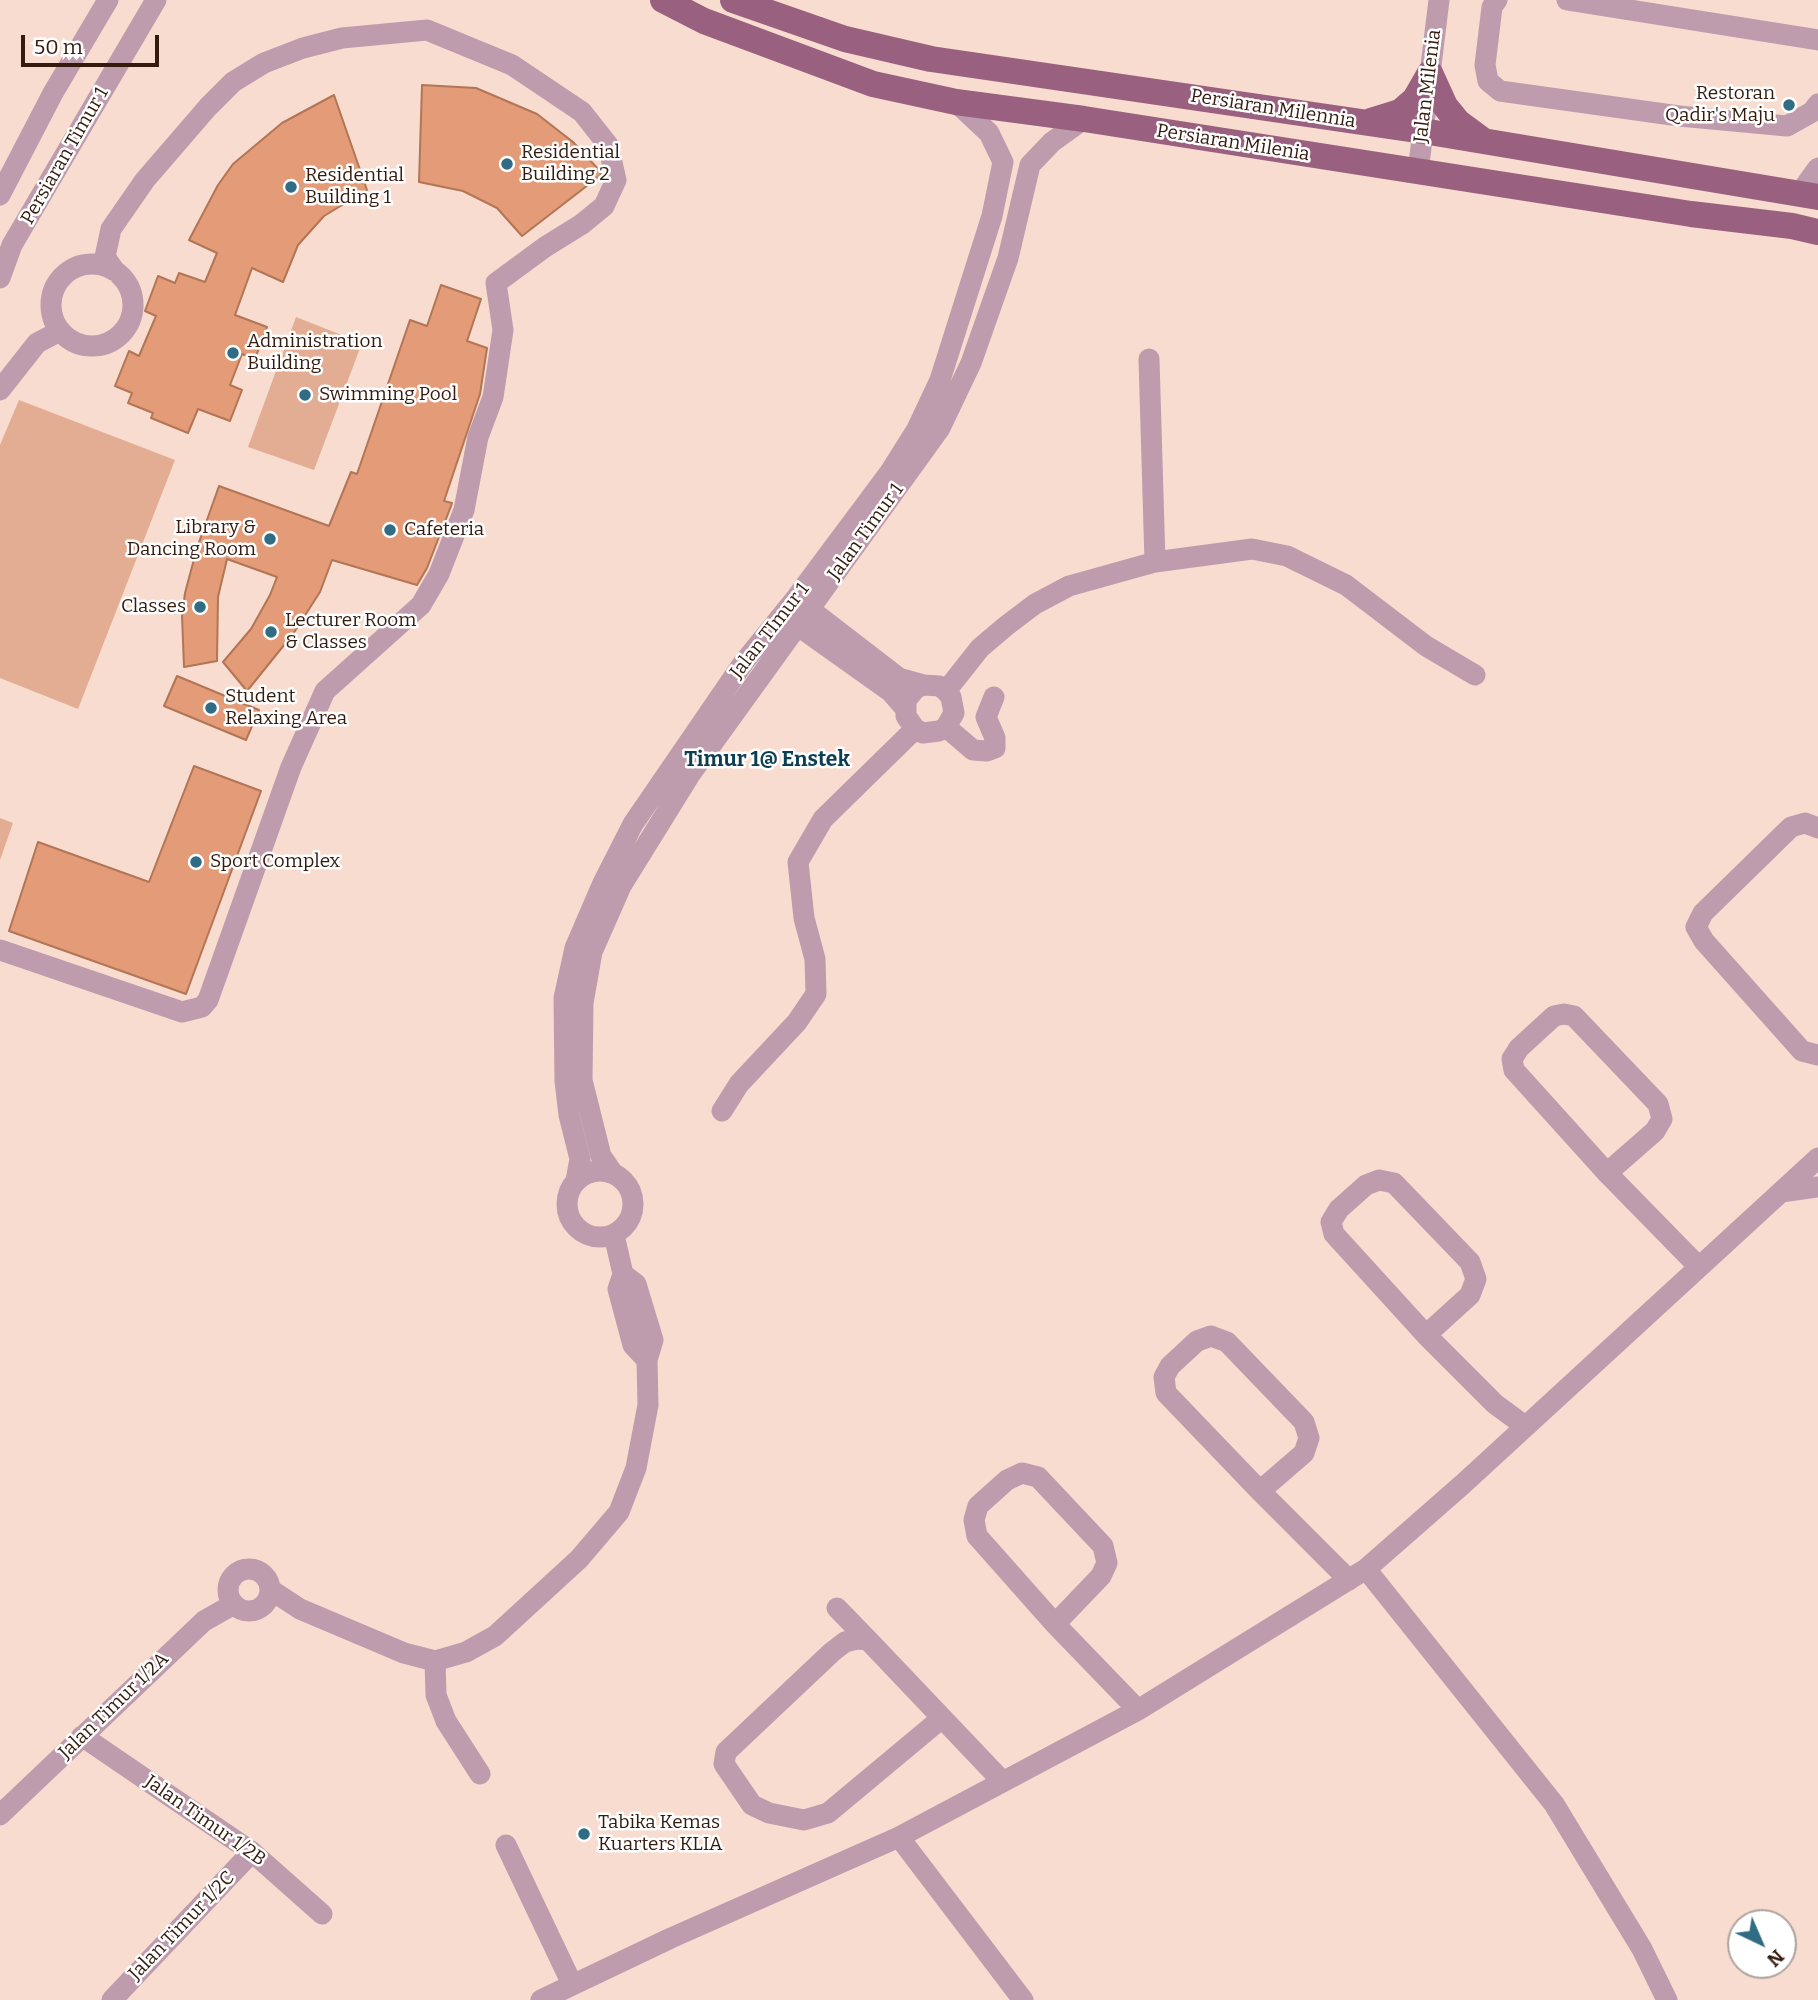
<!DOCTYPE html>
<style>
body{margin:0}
#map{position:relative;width:1818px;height:2000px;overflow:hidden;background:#f8dccf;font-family:Bitter,serif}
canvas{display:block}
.north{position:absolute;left:1727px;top:1909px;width:70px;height:70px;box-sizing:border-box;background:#fff;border:2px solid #aea49f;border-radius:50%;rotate:136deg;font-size:19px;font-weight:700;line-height:28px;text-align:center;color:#341b0e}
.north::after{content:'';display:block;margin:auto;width:24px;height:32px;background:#306c84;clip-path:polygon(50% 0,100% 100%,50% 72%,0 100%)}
.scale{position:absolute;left:21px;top:35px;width:138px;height:32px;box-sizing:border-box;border:4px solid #341b0e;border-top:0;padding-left:9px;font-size:21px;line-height:24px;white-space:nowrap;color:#341b0e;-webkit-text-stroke:5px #fff;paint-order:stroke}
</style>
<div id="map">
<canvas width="1818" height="2000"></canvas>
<div class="north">N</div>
<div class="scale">50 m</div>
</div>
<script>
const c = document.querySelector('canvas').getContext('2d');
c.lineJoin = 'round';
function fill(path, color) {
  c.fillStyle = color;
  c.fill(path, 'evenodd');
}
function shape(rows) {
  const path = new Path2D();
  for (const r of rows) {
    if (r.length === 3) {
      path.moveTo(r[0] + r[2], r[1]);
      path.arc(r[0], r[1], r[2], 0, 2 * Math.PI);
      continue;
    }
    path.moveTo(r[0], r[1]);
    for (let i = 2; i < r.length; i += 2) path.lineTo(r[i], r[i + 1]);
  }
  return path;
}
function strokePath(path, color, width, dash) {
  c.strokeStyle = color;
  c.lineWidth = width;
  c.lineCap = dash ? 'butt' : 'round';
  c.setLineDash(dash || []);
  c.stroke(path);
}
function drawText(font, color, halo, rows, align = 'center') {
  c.font = font + ' Bitter,serif';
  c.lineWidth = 5;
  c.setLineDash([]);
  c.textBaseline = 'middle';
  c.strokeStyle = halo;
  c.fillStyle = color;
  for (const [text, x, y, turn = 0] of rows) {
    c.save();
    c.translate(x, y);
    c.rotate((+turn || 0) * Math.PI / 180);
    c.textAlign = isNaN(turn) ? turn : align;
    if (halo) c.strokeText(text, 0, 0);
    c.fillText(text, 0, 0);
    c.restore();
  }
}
const green = shape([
 [296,317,362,343,314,470,248,447],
 [19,400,175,460,78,709,0,678,0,445],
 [0,818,13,823,0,860]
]);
const building = shape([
 [422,85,476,88,537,114,573,142,600,171,601,175,522,236,497,208,463,191,419,182,422,85],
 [334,95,367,190,324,216,298,245,283,282,252,268,235,315,267,327,255,359,242,354,230,385,242,390,230,421,198,409,188,433,151,418,153,413,128,403,132,393,115,386,129,351,139,356,156,316,145,311,158,276,175,283,179,273,205,282,217,253,189,240,218,185,233,164,282,123,334,95],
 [441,285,481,299,467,341,487,348,480,394,444,501,452,503,451,506,427,568,417,585,332,560,320,592,293,634,247,691,223,662,251,629,270,595,277,577,227,559,218,597,217,661,184,667,182,616,185,593,197,548,219,486,329,526,351,472,357,474,410,320,427,326,441,285],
 [177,676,259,710,246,740,164,706,177,676],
 [194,766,261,791,186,994,9,931,38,842,149,882,194,766]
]);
const minor = shape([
 [1497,0,1492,7,1485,65,1488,81,1500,91,1679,116,1787,126,1812,112,1818,104],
 [1567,0,1818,40],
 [1418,172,1439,0],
 [1800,193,1818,168],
 [0,195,53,93,108,0],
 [92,305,41],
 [0,278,12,245,156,0],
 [1149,359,1155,562],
 [0,390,37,343,60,331],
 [799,601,899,678,924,685,939,686,946,691,951,697,954,713,946,727,939,731,923,733,915,729,906,716,906,700,916,688,924,685],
 [787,618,891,692,905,708],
 [946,691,980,648,1006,626,1035,604,1069,586,1155,562,1252,549,1287,556,1346,585,1426,646,1475,675],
 [946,727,973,750,987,751,995,748,995,738,986,717,994,697],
 [1818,828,1805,823,1791,827,1703,913,1696,927,1704,941,1802,1051,1818,1055],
 [0,950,182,1012,202,1007,208,1000,291,767,325,691,421,605,439,574,464,510,478,437,493,397,503,330,496,283,545,247,582,224,604,206,616,180,608,145,582,112,512,65,427,30,342,38,303,48,264,63,233,82,208,107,145,180,111,229,105,257,115,271],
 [722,1111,739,1084,797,1022,816,994,815,959,804,918,798,862,823,819,915,729],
 [600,1204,33],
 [612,1172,601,1156,582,1080,583,1003,592,952,621,886,691,773,940,428,971,363,1008,258,1030,165,1052,142,1084,119],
 [1607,1173,1655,1131,1662,1119,1658,1104,1574,1016,1564,1014,1554,1016,1519,1048,1512,1059,1514,1070,1607,1173,1699,1267],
 [576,1181,580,1159,569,1115,565,1081,564,998,575,948,603,883,633,824,744,662,796,598,890,472,917,429,940,380,992,216,1003,162,989,133,956,102],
 [1781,1192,1818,1187],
 [614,1235,623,1274,618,1289,633,1345,647,1360],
 [1426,1335,1470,1295,1476,1279,1470,1262,1394,1183,1379,1180,1366,1185,1339,1209,1331,1222,1334,1234,1426,1335,1495,1404,1525,1426],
 [1260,1491,1304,1453,1309,1438,1304,1422,1227,1342,1211,1336,1197,1341,1170,1366,1164,1377,1166,1393,1260,1491,1349,1580],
 [249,1590,21],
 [1366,1569,1554,1804,1642,1949,1667,2000],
 [271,1590,300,1609,404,1653,435,1661,466,1652,495,1636,579,1559,619,1512,636,1468,648,1405,647,1360,653,1340,636,1284,623,1274],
 [837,1608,868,1640],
 [1055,1624,1101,1576,1107,1563,1103,1546,1038,1477,1022,1473,1007,1480,978,1506,974,1520,977,1536,1055,1624,1138,1710],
 [435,1661,436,1695,446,1721,480,1774],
 [942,1718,828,1813,804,1820,769,1813,752,1805,724,1764,726,1752,832,1652,845,1642,857,1639,868,1640,1003,1782],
 [82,1736,252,1852,322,1914],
 [0,1815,204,1621,234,1604],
 [899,1837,1023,2000],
 [506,1845,572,1984],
 [112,2000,252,1852],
 [541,2000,671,1938,899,1837,1138,1710,1366,1569,1463,1484,1818,1158]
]);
const major = shape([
 [663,0,704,21,873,84,956,102,1084,119,1691,214,1792,226,1818,232],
 [733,0,845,39,931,59,1423,131,1818,197],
 [1430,73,1445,106,1458,122,1481,139],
 [1371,121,1400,112,1415,99,1430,73]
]);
const markers = [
 [1789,105,7,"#306c84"],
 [507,164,7,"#306c84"],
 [291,187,7,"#306c84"],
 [233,353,7,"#306c84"],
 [305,395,7,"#306c84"],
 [390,530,7,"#306c84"],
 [270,539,7,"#306c84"],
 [200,607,7,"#306c84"],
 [271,632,7,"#306c84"],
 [211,708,7,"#306c84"],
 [196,862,7,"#306c84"],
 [584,1834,7,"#306c84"]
];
const streetNames = [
 ["Jalan Milenia",1428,86,-83],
 ["Persiaran Milennia",1273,109,9],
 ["Persiaran Milenia",1233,143,9],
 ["Persiaran Timur 1",65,156,-60],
 ["Jalan Timur 1",866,532,-54],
 ["Jalan TImur 1",770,631,-52],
 ["Jalan Timur 1/2A",114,1706,-44],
 ["Jalan Timur 1/2B",205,1821,35],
 ["Jalan Timur 1/2C",182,1926,-46]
];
const poiNames = [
 ["Restoran",1775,94,"right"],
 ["Qadir's Maju",1775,116,"right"],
 ["Residential",521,153],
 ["Building 2",521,175],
 ["Residential",305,176],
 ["Building 1",305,198],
 ["Administration",247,342],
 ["Building",247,364],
 ["Swimming Pool",319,395],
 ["Library &",256,528,"right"],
 ["Dancing Room",256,550,"right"],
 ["Cafeteria",404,530],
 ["Classes",186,607,"right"],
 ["Lecturer Room",285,621],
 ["& Classes",285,643],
 ["Student",225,697],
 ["Relaxing Area",225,719],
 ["Sport Complex",210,862],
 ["Tabika Kemas",598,1823],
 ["Kuarters KLIA",598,1845]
];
const neighbourhoodNames = [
 ["Timur 1@ Enstek",767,760]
];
fill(green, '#e3ad93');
fill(building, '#e49b77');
strokePath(building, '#b27555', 2);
strokePath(minor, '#be9cad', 21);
strokePath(major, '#9a607f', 26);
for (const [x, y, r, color] of markers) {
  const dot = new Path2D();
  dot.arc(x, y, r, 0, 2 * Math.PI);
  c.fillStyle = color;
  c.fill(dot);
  strokePath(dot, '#fff', 2.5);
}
drawText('19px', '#341b0e', '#fff', streetNames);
drawText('19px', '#341b0e', '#fff', poiNames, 'left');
drawText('bold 21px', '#0d3f52', '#fff', neighbourhoodNames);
</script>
